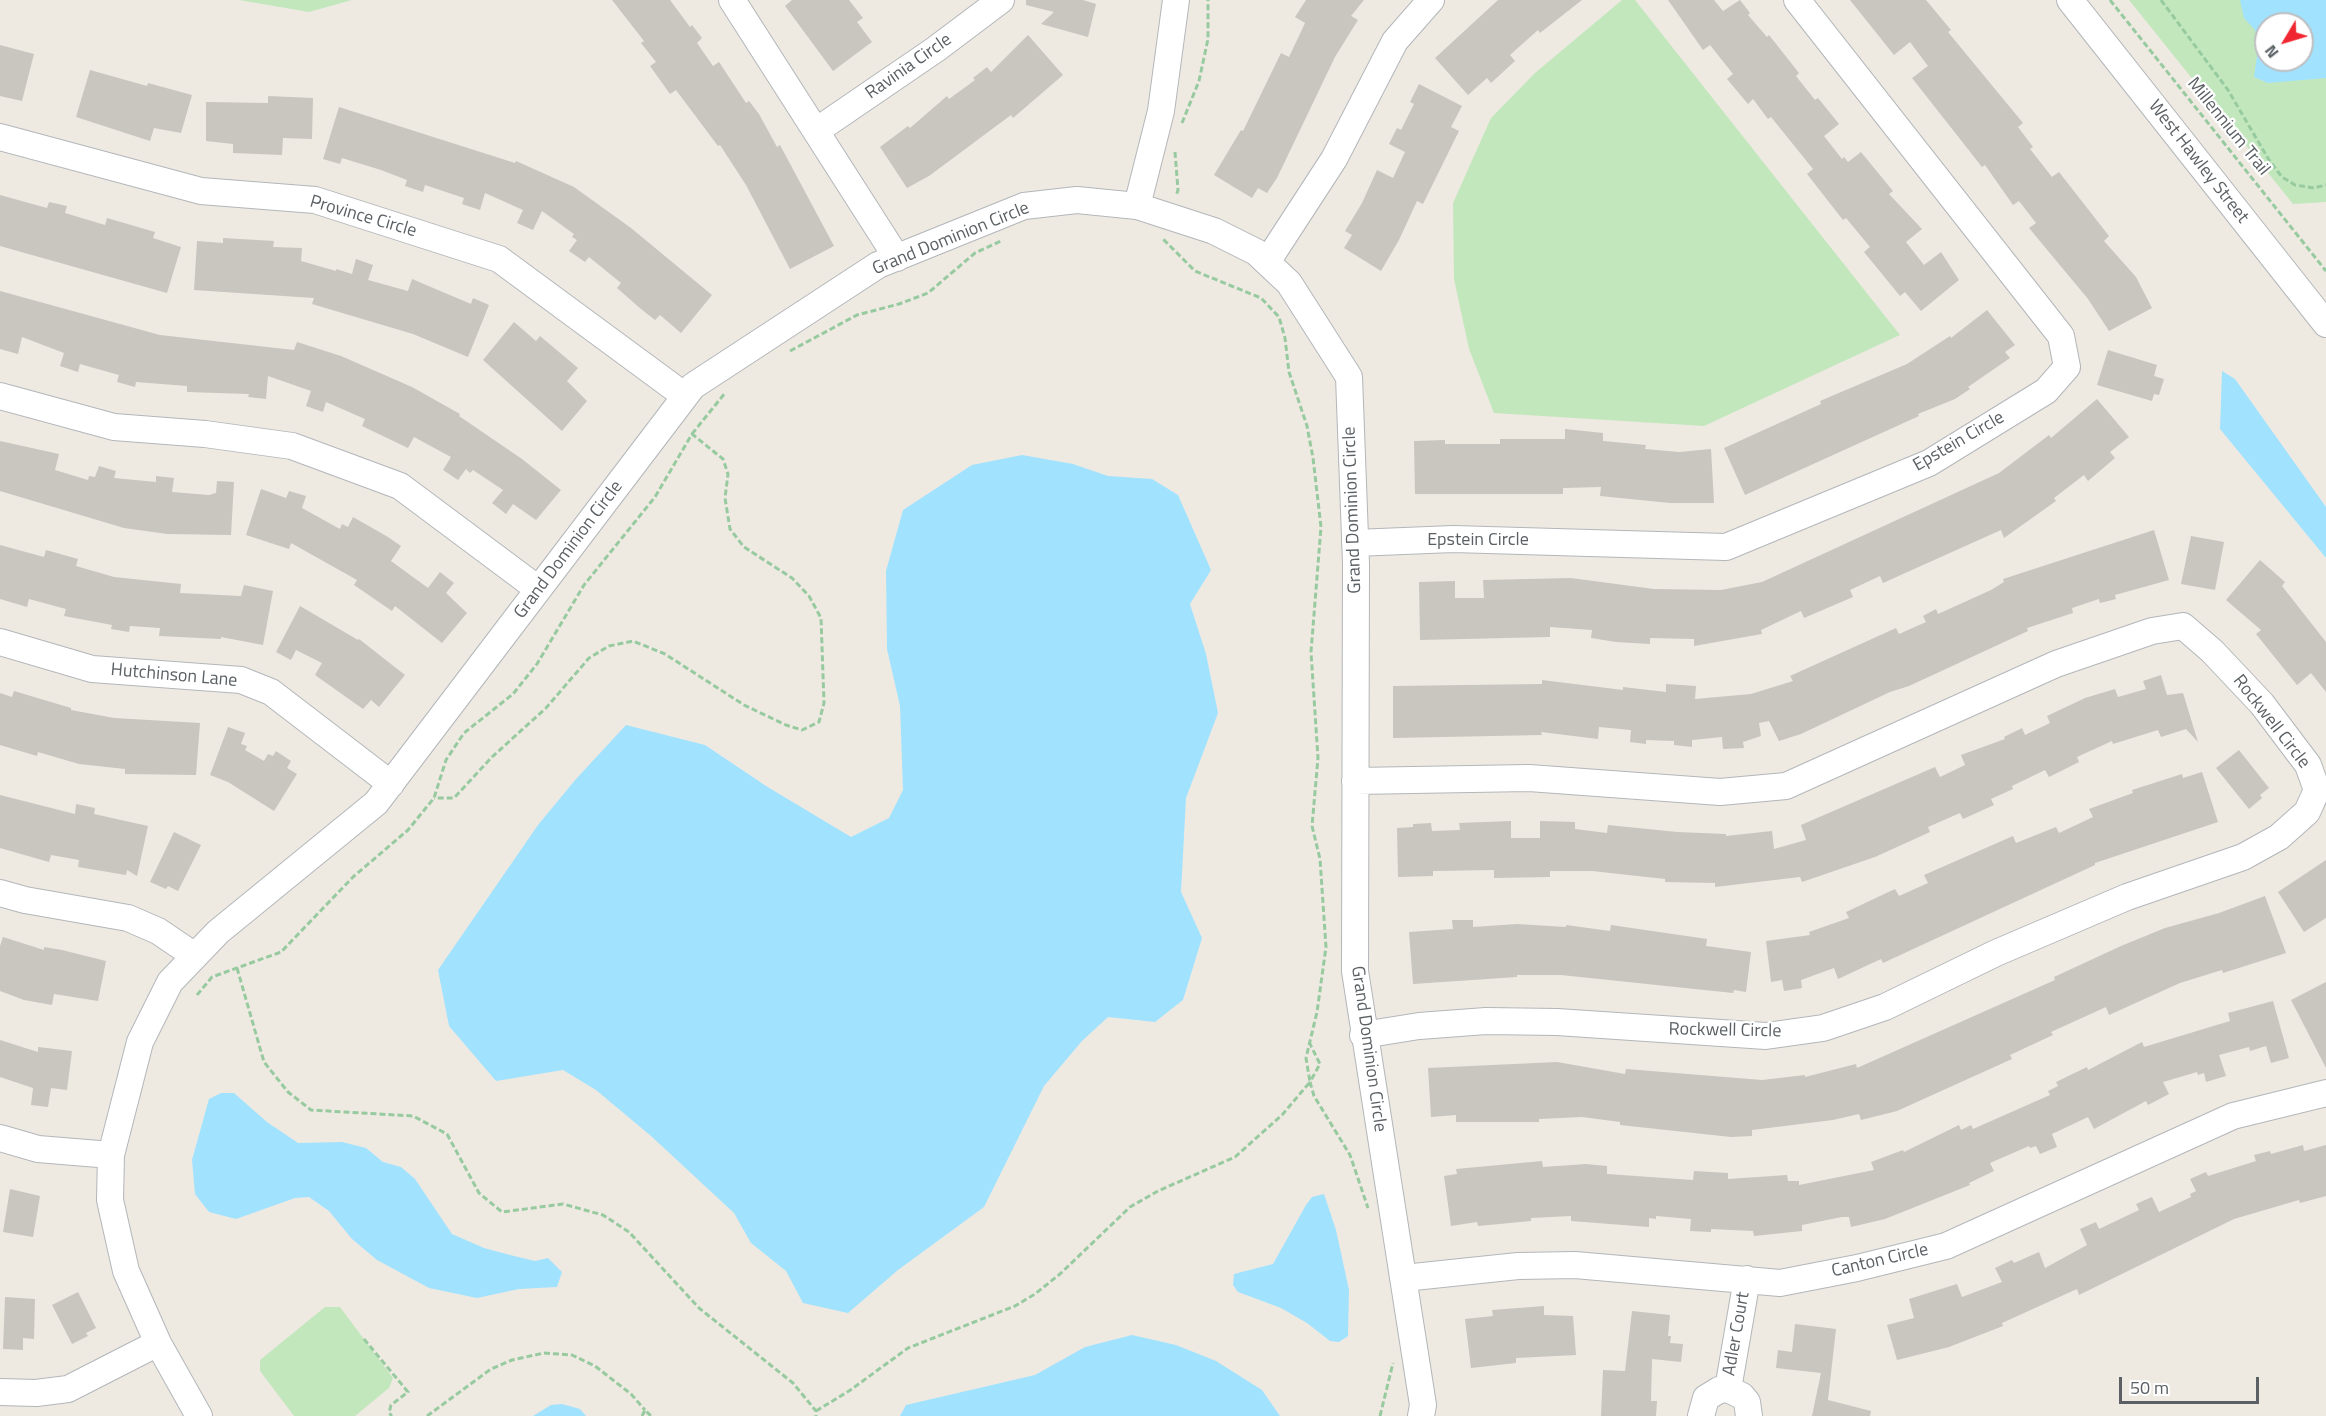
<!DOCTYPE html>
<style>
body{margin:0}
#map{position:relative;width:2326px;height:1416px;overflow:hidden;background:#eeeae2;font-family:"Titillium Web",sans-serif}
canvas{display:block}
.north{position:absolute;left:2254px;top:12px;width:60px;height:60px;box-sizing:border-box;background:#fff;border:2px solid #bdbfc1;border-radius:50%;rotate:232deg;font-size:16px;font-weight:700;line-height:24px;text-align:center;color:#5a6064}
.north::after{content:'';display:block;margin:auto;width:21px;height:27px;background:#f02630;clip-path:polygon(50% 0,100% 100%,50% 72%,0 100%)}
.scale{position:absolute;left:2119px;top:1377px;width:140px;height:27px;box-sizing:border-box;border:3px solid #5a6064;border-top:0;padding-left:8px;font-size:18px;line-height:21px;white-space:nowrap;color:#5a6064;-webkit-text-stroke:4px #fff;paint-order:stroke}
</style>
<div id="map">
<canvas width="2326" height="1416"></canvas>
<div class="north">N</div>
<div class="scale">50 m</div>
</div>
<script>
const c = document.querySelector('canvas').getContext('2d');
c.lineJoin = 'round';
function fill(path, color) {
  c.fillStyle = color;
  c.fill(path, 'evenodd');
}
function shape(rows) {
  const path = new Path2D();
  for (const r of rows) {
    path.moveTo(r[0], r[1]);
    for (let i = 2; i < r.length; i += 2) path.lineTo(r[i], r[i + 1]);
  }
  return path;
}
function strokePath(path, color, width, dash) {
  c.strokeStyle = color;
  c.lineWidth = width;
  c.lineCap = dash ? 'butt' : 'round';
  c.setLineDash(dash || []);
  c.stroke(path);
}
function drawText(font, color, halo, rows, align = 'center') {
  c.font = font + ' "Titillium Web",sans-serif';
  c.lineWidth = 4.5;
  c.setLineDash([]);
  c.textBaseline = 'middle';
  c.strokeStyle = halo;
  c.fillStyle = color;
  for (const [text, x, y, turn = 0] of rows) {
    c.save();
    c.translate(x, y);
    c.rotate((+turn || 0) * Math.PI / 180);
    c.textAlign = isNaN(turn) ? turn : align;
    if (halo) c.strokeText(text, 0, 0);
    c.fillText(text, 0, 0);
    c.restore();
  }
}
const green = shape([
 [239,0,352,0,309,12],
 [1622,0,1635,0,1900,335,1704,426,1494,413,1469,349,1454,279,1453,203,1491,118,1535,73],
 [2129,0,2326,0,2326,202,2293,204],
 [2266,24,2302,24,2302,60,2266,60],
 [325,1307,340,1307,393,1378,389,1388,355,1416,294,1416,260,1371,260,1360]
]);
const water = shape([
 [2240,0,2326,0,2326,78,2268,83,2254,77,2259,42,2255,30,2244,18],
 [2266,24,2302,24,2302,60,2266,60],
 [2222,371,2235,379,2326,507,2326,558,2220,429],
 [1022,455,1073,464,1108,476,1152,479,1178,495,1211,570,1190,604,1206,654,1218,713,1186,798,1181,892,1202,938,1183,1000,1155,1022,1108,1017,1082,1041,1044,1086,984,1207,898,1270,848,1313,803,1303,786,1271,751,1243,734,1213,651,1136,596,1090,563,1070,496,1081,449,1026,438,970,538,825,576,779,626,725,705,745,766,786,851,837,889,818,903,790,900,706,887,649,886,571,903,510,972,465],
 [221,1093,234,1093,267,1122,298,1143,342,1142,366,1148,383,1162,401,1167,415,1179,452,1234,484,1248,510,1255,535,1261,548,1258,562,1272,557,1287,519,1289,477,1298,429,1288,377,1260,352,1239,329,1211,309,1197,295,1198,236,1219,209,1212,195,1194,192,1160,209,1099],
 [1324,1194,1336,1230,1349,1290,1348,1336,1339,1342,1330,1341,1307,1323,1281,1308,1238,1292,1233,1285,1234,1274,1273,1264,1306,1205,1312,1197],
 [1132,1335,1176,1345,1216,1361,1262,1390,1280,1416,900,1416,906,1405,1035,1375,1085,1347],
 [562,1404,580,1409,586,1416,533,1416,551,1405]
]);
const building = shape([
 [612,0,670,0,690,27,692,25,702,38,697,43,713,66,719,62,746,103,749,101,759,114,777,147,780,145,834,246,790,269,746,185,720,145,718,146,676,90,670,94,650,66,656,62,641,43,644,41],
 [792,0,849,0,863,18,857,22,872,42,833,71,785,6],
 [1026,0,1083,0,1096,4,1088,37,1041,24,1054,12,1026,5],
 [1306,0,1364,0,1351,16,1358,20,1335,57,1277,178,1267,193,1258,188,1252,198,1214,175,1241,130,1243,131,1281,53,1289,57,1305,23,1295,17],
 [1498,0,1582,0,1540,33,1538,30,1510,55,1515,61,1491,83,1487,78,1468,95,1435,58],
 [1668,0,1714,0,1723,11,1740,0,1750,13,1748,15,1767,37,1769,35,1799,73,1796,76,1815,100,1818,98,1839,124,1824,136,1842,159,1844,157,1848,162,1861,152,1893,191,1889,194,1922,229,1906,242,1924,265,1941,252,1959,280,1921,311,1905,292,1900,296,1864,252,1870,247,1846,218,1843,220,1807,174,1813,169,1771,117,1768,119,1753,99,1748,104,1727,79,1733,74,1710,45,1703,50],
 [1850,0,1926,0,1951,30,1948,32,2023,123,2018,127,2033,147,2030,149,2052,177,2059,172,2109,236,2104,241,2136,277,2152,308,2109,331,2088,299,2029,228,2036,223,2019,201,2013,205,1985,165,1982,167,1912,78,1928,66,1910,42,1894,55],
 [1028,35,1063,75,1013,118,1011,115,929,176,907,188,880,147,908,126,910,128,947,96,949,99,975,80,973,78,987,67,991,72],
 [0,45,34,54,22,101,0,96],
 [90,70,147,86,148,83,192,95,181,133,154,128,150,141,76,117],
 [1419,84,1462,106,1451,127,1459,131,1423,204,1417,201,1399,240,1381,271,1344,248,1352,235,1345,231,1362,203,1377,170,1393,178,1405,152,1389,144,1397,128,1401,130,1414,104,1410,102],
 [268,96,313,98,312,139,283,138,282,155,233,153,233,144,206,141,206,102,268,103],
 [339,107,515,163,516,161,574,187,631,228,712,295,681,333,660,315,655,320,641,309,617,288,621,283,589,257,585,262,569,251,577,240,572,237,574,234,542,211,533,230,517,223,523,210,485,193,480,210,462,204,464,198,425,185,423,192,405,186,407,180,381,170,342,158,340,164,323,159],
 [0,195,47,208,49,202,67,206,65,213,105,225,107,218,155,232,153,238,181,247,167,293,0,246],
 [223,238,274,241,273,247,302,248,301,261,336,271,336,269,352,274,356,259,373,265,368,280,408,291,412,279,471,304,473,298,489,305,468,357,413,334,312,304,314,298,194,290,197,241,223,243],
 [0,291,160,335,294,350,297,342,341,356,412,387,460,414,459,416,522,459,561,490,536,520,513,504,506,514,492,503,503,490,473,470,470,473,466,469,458,480,443,470,451,457,414,437,408,448,362,426,365,419,326,402,323,412,306,406,311,391,268,376,266,399,248,397,249,394,187,392,187,386,136,382,135,387,117,382,119,375,80,364,78,372,60,366,64,353,22,337,18,354,0,349],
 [1987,310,2015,345,2005,352,2010,358,1968,387,1970,389,1955,399,1918,414,1919,416,1745,495,1724,448,1821,404,1820,401,1907,364,1950,336,1951,338],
 [514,322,536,341,540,336,578,368,567,381,587,401,562,431,483,360],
 [2108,350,2157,365,2154,376,2164,379,2159,395,2154,394,2152,401,2097,385],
 [2097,399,2129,437,2110,452,2115,458,2088,481,2084,475,2054,498,2056,501,2004,538,2001,530,1883,583,1880,576,1850,590,1853,597,1804,618,1801,611,1761,630,1762,634,1694,646,1694,639,1650,638,1650,644,1616,642,1591,638,1592,630,1550,627,1550,637,1420,640,1419,582,1455,581,1455,598,1484,598,1483,580,1571,578,1654,589,1721,590,1762,582,1999,473,2049,435,2051,438],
 [1565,429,1603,433,1603,441,1646,445,1645,449,1679,452,1711,449,1714,503,1670,503,1600,496,1601,487,1563,488,1563,494,1415,494,1414,441,1445,440,1445,444,1500,444,1500,439,1565,439],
 [0,441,59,454,55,470,88,480,89,476,95,477,99,466,116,471,114,478,156,482,156,476,174,478,172,492,209,495,216,493,217,481,234,482,231,535,167,534,124,528,0,491],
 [261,489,286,498,289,491,306,496,302,508,340,529,342,524,348,527,353,517,388,537,401,546,391,561,428,588,440,572,454,583,446,593,467,613,442,643,395,606,392,611,354,585,357,580,291,543,289,549,246,535],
 [2154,530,2169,580,2115,595,2116,599,2100,603,2099,599,2072,608,2073,613,2027,628,2028,631,1909,686,1890,692,1801,734,1779,741,1769,721,1759,723,1761,736,1743,742,1744,748,1723,749,1722,737,1692,740,1692,747,1674,745,1674,741,1646,740,1646,744,1630,742,1631,730,1599,727,1598,739,1541,732,1542,735,1393,738,1393,686,1542,684,1542,680,1623,690,1623,687,1666,692,1666,684,1696,686,1695,699,1751,694,1793,681,1790,676,1896,628,1899,634,1926,622,1923,616,1936,609,1938,614,1991,590,2004,582,2003,579],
 [2191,536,2224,542,2215,590,2181,584],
 [0,545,44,557,46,550,78,559,76,566,114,577,181,584,180,593,241,596,244,585,273,591,263,645,221,637,221,639,159,636,160,628,130,626,129,632,111,629,112,625,64,616,66,609,29,599,27,607,0,599],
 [2260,560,2285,582,2282,586,2326,642,2326,692,2311,673,2297,685,2256,634,2261,630,2226,600],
 [300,606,358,640,359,639,405,675,379,707,371,700,363,709,315,675,322,663,296,650,291,660,276,652],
 [2161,675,2167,695,2183,693,2198,742,2186,729,2161,737,2158,730,2113,744,2112,741,2077,757,2079,762,2049,777,2045,770,2012,786,2013,789,1991,799,1994,805,1963,819,1960,813,1928,827,1930,832,1875,857,1802,882,1800,877,1715,887,1715,883,1665,882,1665,879,1592,871,1550,871,1550,877,1494,878,1494,870,1433,871,1433,876,1398,877,1397,828,1413,827,1413,824,1431,823,1432,831,1460,830,1459,823,1511,821,1511,838,1540,838,1540,821,1575,822,1575,829,1607,833,1608,825,1677,832,1726,834,1726,836,1772,831,1774,849,1806,840,1801,825,1935,767,1940,777,1965,765,1961,755,2005,739,2004,737,2022,728,2025,735,2050,723,2047,716,2085,698,2115,689,2118,697,2146,689,2143,681],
 [14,691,71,708,71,710,114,718,200,723,196,775,125,774,125,769,79,764,38,752,37,756,0,745,0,693,12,697],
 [228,727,245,733,241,744,247,746,245,750,264,761,268,754,273,756,276,751,291,761,287,768,297,774,274,811,228,782,210,775],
 [2239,750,2269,788,2260,795,2262,798,2249,809,2216,768],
 [2202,772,2218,822,2095,863,2095,865,1883,963,1881,959,1838,979,1834,968,1801,980,1802,988,1784,991,1782,980,1771,982,1766,941,1810,935,1809,932,1849,918,1846,912,1895,889,1899,896,1928,883,1924,875,2013,836,2016,843,2056,827,2059,833,2093,817,2089,809,2133,793,2132,790,2182,774,2183,778],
 [0,795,75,814,76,804,95,808,94,814,148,826,137,876,127,870,126,875,78,867,79,860,51,855,49,862,0,848],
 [174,832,201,845,178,891,168,886,166,889,150,882],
 [2326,860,2326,918,2304,932,2278,892],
 [2265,896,2286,953,2223,973,2222,970,2180,983,2109,1015,2106,1007,2051,1032,2053,1035,2010,1055,2012,1059,1897,1111,1861,1120,1859,1114,1833,1120,1752,1130,1752,1136,1731,1137,1620,1125,1620,1122,1582,1117,1539,1119,1539,1122,1456,1122,1456,1115,1431,1117,1428,1068,1557,1062,1625,1074,1626,1069,1762,1080,1805,1075,1805,1077,1856,1064,1857,1068,2055,980,2054,977,2121,946,2165,928,2219,913],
 [1452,920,1473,920,1473,927,1517,924,1566,927,1566,925,1610,931,1611,925,1707,939,1706,946,1751,952,1746,992,1734,990,1733,993,1561,975,1517,975,1517,977,1413,984,1409,932,1453,929],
 [3,937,44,950,44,947,62,950,106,961,98,1001,54,994,52,1005,24,1000,0,991,0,946],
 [2326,982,2326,1068,2291,1000],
 [2273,1001,2289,1058,2271,1063,2266,1046,2250,1051,2249,1047,2219,1055,2226,1076,2206,1082,2204,1073,2198,1075,2197,1072,2163,1082,2169,1094,2148,1105,2146,1101,2094,1129,2088,1117,2052,1134,2057,1147,2040,1154,2036,1146,2030,1148,2029,1146,1990,1163,1994,1171,1969,1183,1970,1185,1885,1219,1851,1227,1849,1217,1842,1217,1802,1225,1802,1231,1754,1236,1753,1231,1711,1229,1711,1232,1690,1231,1691,1219,1656,1216,1656,1219,1649,1218,1649,1227,1571,1221,1571,1216,1531,1218,1531,1221,1478,1226,1477,1222,1451,1226,1444,1176,1457,1174,1456,1169,1542,1161,1543,1167,1586,1164,1607,1166,1607,1174,1693,1180,1694,1171,1728,1173,1728,1179,1787,1175,1788,1181,1799,1181,1799,1185,1874,1170,1871,1162,1903,1150,1904,1152,1959,1125,1961,1130,1971,1125,1973,1129,2050,1095,2048,1091,2058,1086,2056,1082,2087,1067,2088,1070,2142,1042,2144,1047,2230,1021,2228,1013],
 [0,1040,38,1052,38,1047,72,1051,67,1090,51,1088,48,1107,31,1105,33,1088,0,1077],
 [2303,1145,2304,1151,2326,1145,2326,1196,2300,1203,2299,1200,2234,1219,2079,1295,2077,1289,2002,1323,2003,1326,1949,1347,1897,1360,1887,1325,1914,1318,1909,1299,1957,1284,1962,1297,2002,1282,1995,1268,2012,1260,2014,1263,2039,1252,2045,1268,2087,1245,2080,1229,2096,1222,2099,1229,2139,1210,2136,1204,2152,1197,2159,1212,2191,1197,2190,1194,2196,1191,2190,1179,2206,1172,2208,1176,2256,1161,2254,1155,2270,1151,2271,1154],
 [10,1189,40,1196,33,1237,3,1232],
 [78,1292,96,1328,86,1333,88,1336,72,1344,52,1305],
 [5,1297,35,1299,34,1339,23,1338,23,1350,3,1349],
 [1544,1306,1544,1315,1573,1316,1576,1355,1516,1358,1516,1363,1471,1368,1465,1319,1493,1316,1492,1310],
 [1632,1311,1670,1315,1668,1336,1671,1336,1670,1343,1683,1344,1681,1362,1652,1359,1651,1401,1657,1401,1656,1416,1601,1416,1603,1370,1625,1371],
 [1795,1324,1836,1329,1828,1400,1871,1411,1870,1416,1812,1416,1821,1373,1776,1368,1778,1350,1792,1352]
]);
const path = shape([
 [2110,0,2326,271],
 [2161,0,2228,90,2269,160,2282,177,2295,185,2314,188,2326,185],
 [1182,123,1199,81,1208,39,1208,0],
 [1175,152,1178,190,1176,196],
 [790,351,857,315,899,304,928,293,975,253,1003,240],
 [692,434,725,393],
 [237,968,264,1062,288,1092,311,1110,413,1116,447,1134,479,1193,502,1212,563,1204,603,1215,629,1232,699,1308,793,1383,816,1411,816,1416],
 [197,995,212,977,281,952,353,877,408,830,434,798,446,760,464,733,513,694,537,664,584,585,655,497,692,434,723,459,728,474,725,498,730,529,744,547,792,578,809,596,821,618,824,703,819,722,802,730,786,725,744,705,665,654,633,641,609,646,589,658,546,708,492,757,454,798,434,798],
 [1309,1042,1320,1064,1310,1082,1314,1096,1350,1155,1368,1208],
 [364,1339,408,1392,391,1405,389,1413,392,1416],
 [816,1411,849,1391,908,1348,1015,1306,1035,1294,1060,1274,1130,1207,1158,1191,1235,1157,1282,1115,1310,1082,1306,1058,1317,1012,1326,947,1320,859,1312,826,1318,758,1311,652,1321,527,1313,458,1307,426,1289,372,1285,338,1279,317,1261,298,1195,271,1163,239],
 [427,1416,491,1369,512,1360,544,1353,572,1355,595,1366,631,1394,645,1410],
 [642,1416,645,1410,651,1416],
 [1380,1416,1393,1363]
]);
const minor = shape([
 [732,0,897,258],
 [2070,0,2326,324],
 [816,131,936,49,1001,0],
 [0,137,201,191,315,200,499,259,685,396],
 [1137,206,1161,111,1176,0],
 [1267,262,1334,159,1395,41,1431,0],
 [0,396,114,427,205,434,292,446,400,486,538,589],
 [1355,543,1453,539,1726,547,1929,463,2046,391,2067,367,2061,336,1797,0],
 [0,642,92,669,241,680,271,692,391,784],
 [1355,781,1529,778,1720,792,1786,786,2056,664,2152,631,2183,626,2212,651,2262,704,2308,765,2317,790,2307,812,2279,837,2243,857,2127,897,1996,953,1885,1007,1823,1028,1766,1036,1557,1022,1486,1021,1419,1026,1363,1035],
 [0,893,25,900,128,918,158,931,195,956],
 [0,1138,38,1149,111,1155],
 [1404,1278,1518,1266,1575,1265,1780,1283,1857,1268,1946,1246,2233,1116,2326,1093],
 [1728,1389,1747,1279],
 [0,1392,36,1393,68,1389,158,1343],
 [199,1416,158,1343,126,1271,110,1200,111,1155,140,1042,170,982,218,932,376,803,693,386,878,265,1024,206,1077,200,1137,206,1214,231,1256,252,1289,283,1349,377,1356,564,1355,971,1423,1405,1421,1416],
 [1701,1416,1706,1398,1719,1390,1728,1389,1742,1396,1747,1402,1749,1416]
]);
const streetNames = [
 ["Ravinia Circle",909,67,-35],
 ["Millennium Trail",2228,127,51],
 ["West Hawley Street",2198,162,52],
 ["Province Circle",363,217,16],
 ["Grand Dominion Circle",951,239,-22],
 ["Epstein Circle",1959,442,-30],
 ["Grand Dominion Circle",1353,510,-92],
 ["Epstein Circle",1478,541],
 ["Grand Dominion Circle",569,550,-53],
 ["Hutchinson Lane",174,676,5],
 ["Rockwell Circle",2271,722,52],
 ["Rockwell Circle",1725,1031,1],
 ["Grand Dominion Circle",1368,1049,82],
 ["Canton Circle",1880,1261,-13],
 ["Adler Court",1737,1334,-80]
];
fill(green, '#c2e7bd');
fill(water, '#a1e2ff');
fill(building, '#c9c5bf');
strokePath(minor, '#b3b6ba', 28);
strokePath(path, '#98caa0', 3, [6, 3]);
strokePath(minor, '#fff', 26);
drawText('18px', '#5a6064', '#fff', streetNames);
</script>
